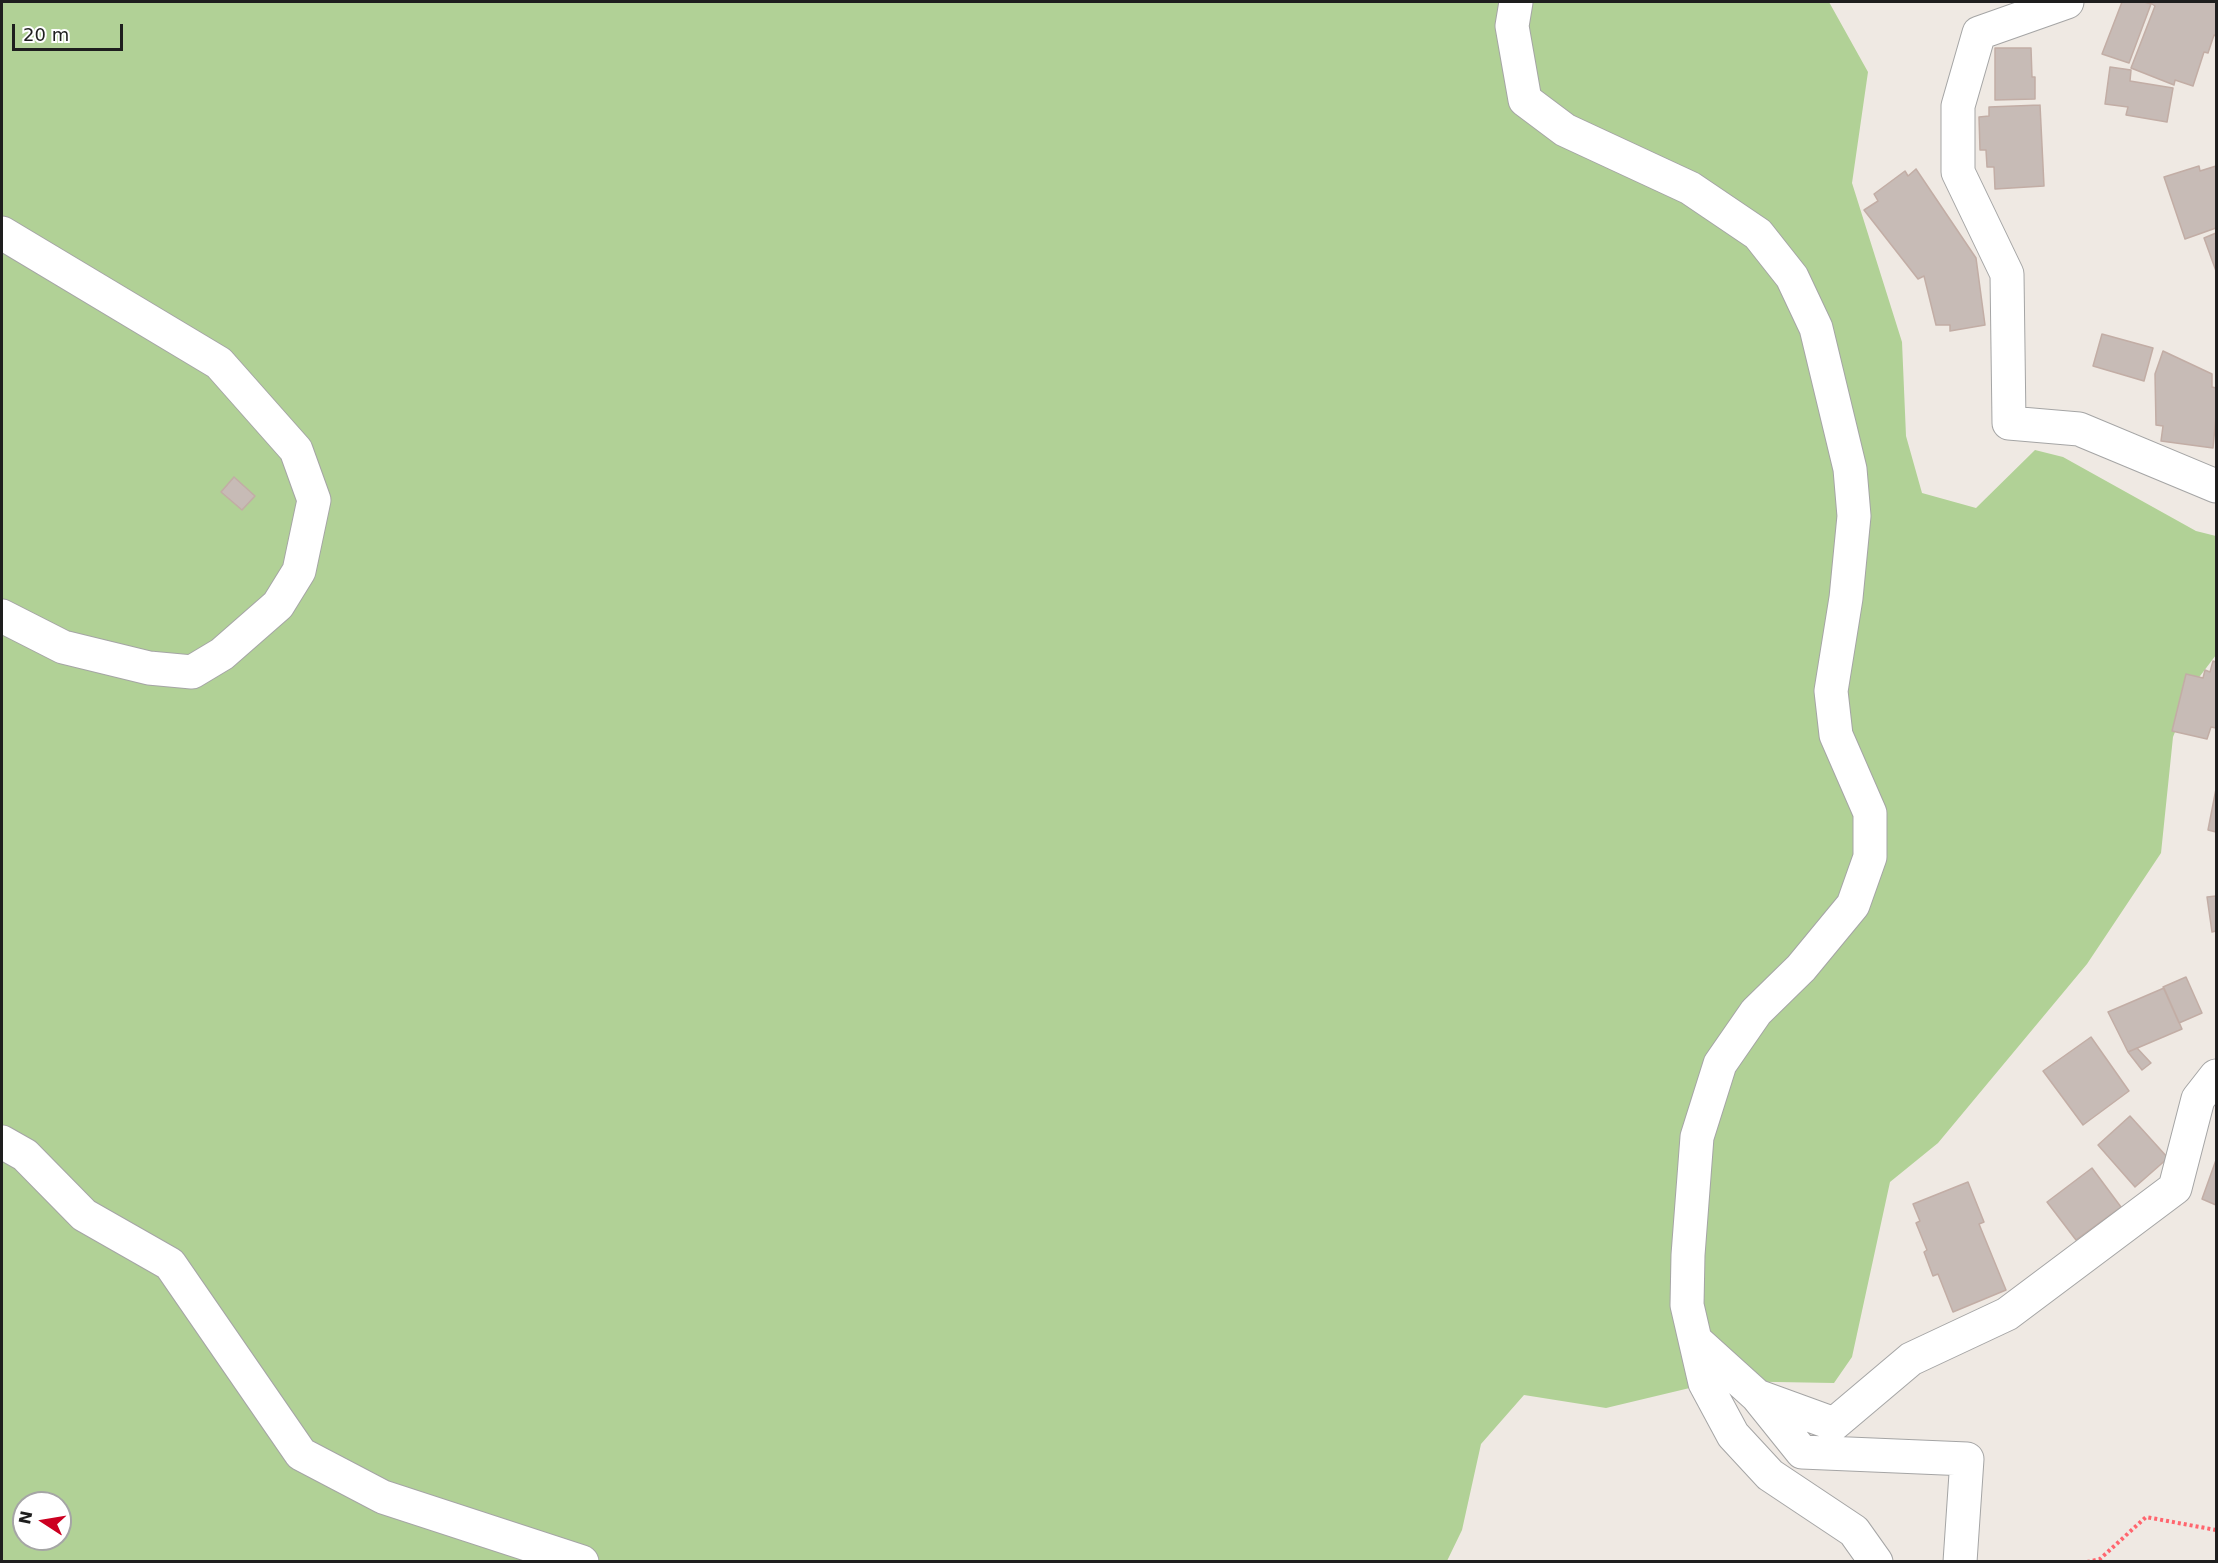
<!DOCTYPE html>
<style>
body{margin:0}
#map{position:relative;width:2218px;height:1563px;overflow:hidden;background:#efe9e3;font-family:"DejaVu Sans",sans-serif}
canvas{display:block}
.frame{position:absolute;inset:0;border:3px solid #1e1e1e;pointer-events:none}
.north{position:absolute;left:12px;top:1491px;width:60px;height:60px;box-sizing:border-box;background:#fff;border:2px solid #a5a5a5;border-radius:50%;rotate:282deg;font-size:16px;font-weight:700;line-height:24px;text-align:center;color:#1e1e1e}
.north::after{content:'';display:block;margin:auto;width:21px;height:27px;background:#cc0021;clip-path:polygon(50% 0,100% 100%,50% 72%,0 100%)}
.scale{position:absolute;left:12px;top:24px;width:111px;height:27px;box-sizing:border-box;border:3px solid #1e1e1e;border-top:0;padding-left:8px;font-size:18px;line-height:21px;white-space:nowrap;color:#1e1e1e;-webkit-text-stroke:4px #fff;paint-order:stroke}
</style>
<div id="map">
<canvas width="2218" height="1563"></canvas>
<div class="frame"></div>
<div class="north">N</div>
<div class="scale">20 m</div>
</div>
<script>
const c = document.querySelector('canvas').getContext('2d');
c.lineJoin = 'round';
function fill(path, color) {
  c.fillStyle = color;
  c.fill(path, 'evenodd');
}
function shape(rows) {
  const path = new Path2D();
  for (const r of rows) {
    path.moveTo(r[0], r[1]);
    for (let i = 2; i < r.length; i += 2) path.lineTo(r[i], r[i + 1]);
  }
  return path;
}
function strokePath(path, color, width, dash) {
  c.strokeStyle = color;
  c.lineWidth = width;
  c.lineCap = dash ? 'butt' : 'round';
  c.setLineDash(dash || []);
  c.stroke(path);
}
const forest = shape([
 [2,2,1829,2,1868,72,1852,183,1902,342,1906,436,1922,493,1976,508,2035,450,2063,457,2196,531,2216,536,2216,655,2194,684,2173,737,2161,853,2087,964,1938,1143,1890,1182,1852,1357,1834,1383,1719,1381,1606,1408,1524,1395,1481,1444,1462,1530,1447,1561,2,1562],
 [24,1503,60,1503,60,1539,24,1539]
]);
const building = shape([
 [2122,2,2144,2,2151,4,2129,63,2102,54,2122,2],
 [2149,2,2216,2,2216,36,2214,35,2208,53,2204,52,2193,86,2175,80,2174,85,2131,68,2155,6,2149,2],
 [1995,48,2031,48,2032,77,2035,77,2035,99,1995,100,1995,48],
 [2110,67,2131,70,2130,81,2173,88,2167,122,2126,115,2128,107,2105,104,2110,67],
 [2040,105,2044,186,1995,189,1994,167,1987,167,1986,150,1980,150,1979,117,1989,116,1989,107,2040,105],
 [2199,166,2200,171,2216,166,2216,228,2185,239,2164,177,2199,166],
 [1916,169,1976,258,1985,325,1950,331,1950,325,1936,325,1924,276,1918,279,1864,210,1878,201,1874,194,1905,171,1908,176,1916,169],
 [2216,233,2216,271,2204,238,2216,233],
 [2102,334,2153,348,2144,381,2093,366,2102,334],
 [2163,351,2212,374,2212,387,2216,388,2216,416,2213,448,2161,441,2163,426,2156,425,2155,374,2163,351],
 [234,477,255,496,242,510,221,492,234,477],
 [2213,661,2216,662,2216,728,2211,727,2207,739,2172,731,2186,674,2203,678,2205,670,2210,672,2213,661],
 [2216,789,2216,832,2208,830,2216,789],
 [2216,896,2216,931,2212,932,2207,897,2216,896],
 [2186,977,2202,1013,2179,1023,2163,987,2186,977],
 [2164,988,2182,1029,2128,1052,2108,1012,2164,988],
 [2091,1037,2129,1091,2083,1125,2043,1071,2091,1037],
 [2137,1048,2151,1063,2142,1070,2128,1052,2137,1048],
 [2130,1116,2168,1158,2135,1187,2098,1145,2130,1116],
 [2216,1160,2216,1205,2202,1199,2216,1160],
 [2092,1168,2121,1207,2076,1240,2047,1202,2092,1168],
 [1968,1182,1984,1222,1979,1224,2006,1290,1953,1312,1938,1274,1933,1276,1924,1252,1927,1250,1916,1223,1920,1221,1913,1204,1968,1182]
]);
const path = shape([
 [2087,1562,2100,1559,2146,1517,2216,1530]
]);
const minor = shape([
 [1516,2,1512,26,1525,100,1565,130,1690,188,1758,234,1792,277,1816,328,1850,469,1854,516,1846,598,1831,691,1836,735,1870,813,1870,857,1853,905,1801,968,1756,1012,1720,1064,1697,1137,1688,1255,1687,1305,1705,1383,1733,1435,1770,1475,1854,1531,1876,1562],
 [2067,2,1979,33,1958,106,1958,172,2007,274,2009,423,2079,429,2216,486],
 [2,233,219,363,296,450,314,500,299,571,278,605,222,654,192,672,149,668,63,647,2,616],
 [2,1142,25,1155,84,1215,170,1264,301,1454,383,1497,582,1562],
 [1695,1340,1757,1396,1834,1424,1911,1359,2007,1314,2175,1188,2198,1099,2216,1076],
 [1757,1396,1802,1452,1967,1459,1960,1562]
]);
fill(forest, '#b1d196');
fill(building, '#c7bbb6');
strokePath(building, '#c2ada5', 1.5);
strokePath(minor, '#a5a5a5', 35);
strokePath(path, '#ff656e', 4, [3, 3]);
strokePath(minor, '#fff', 33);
</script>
